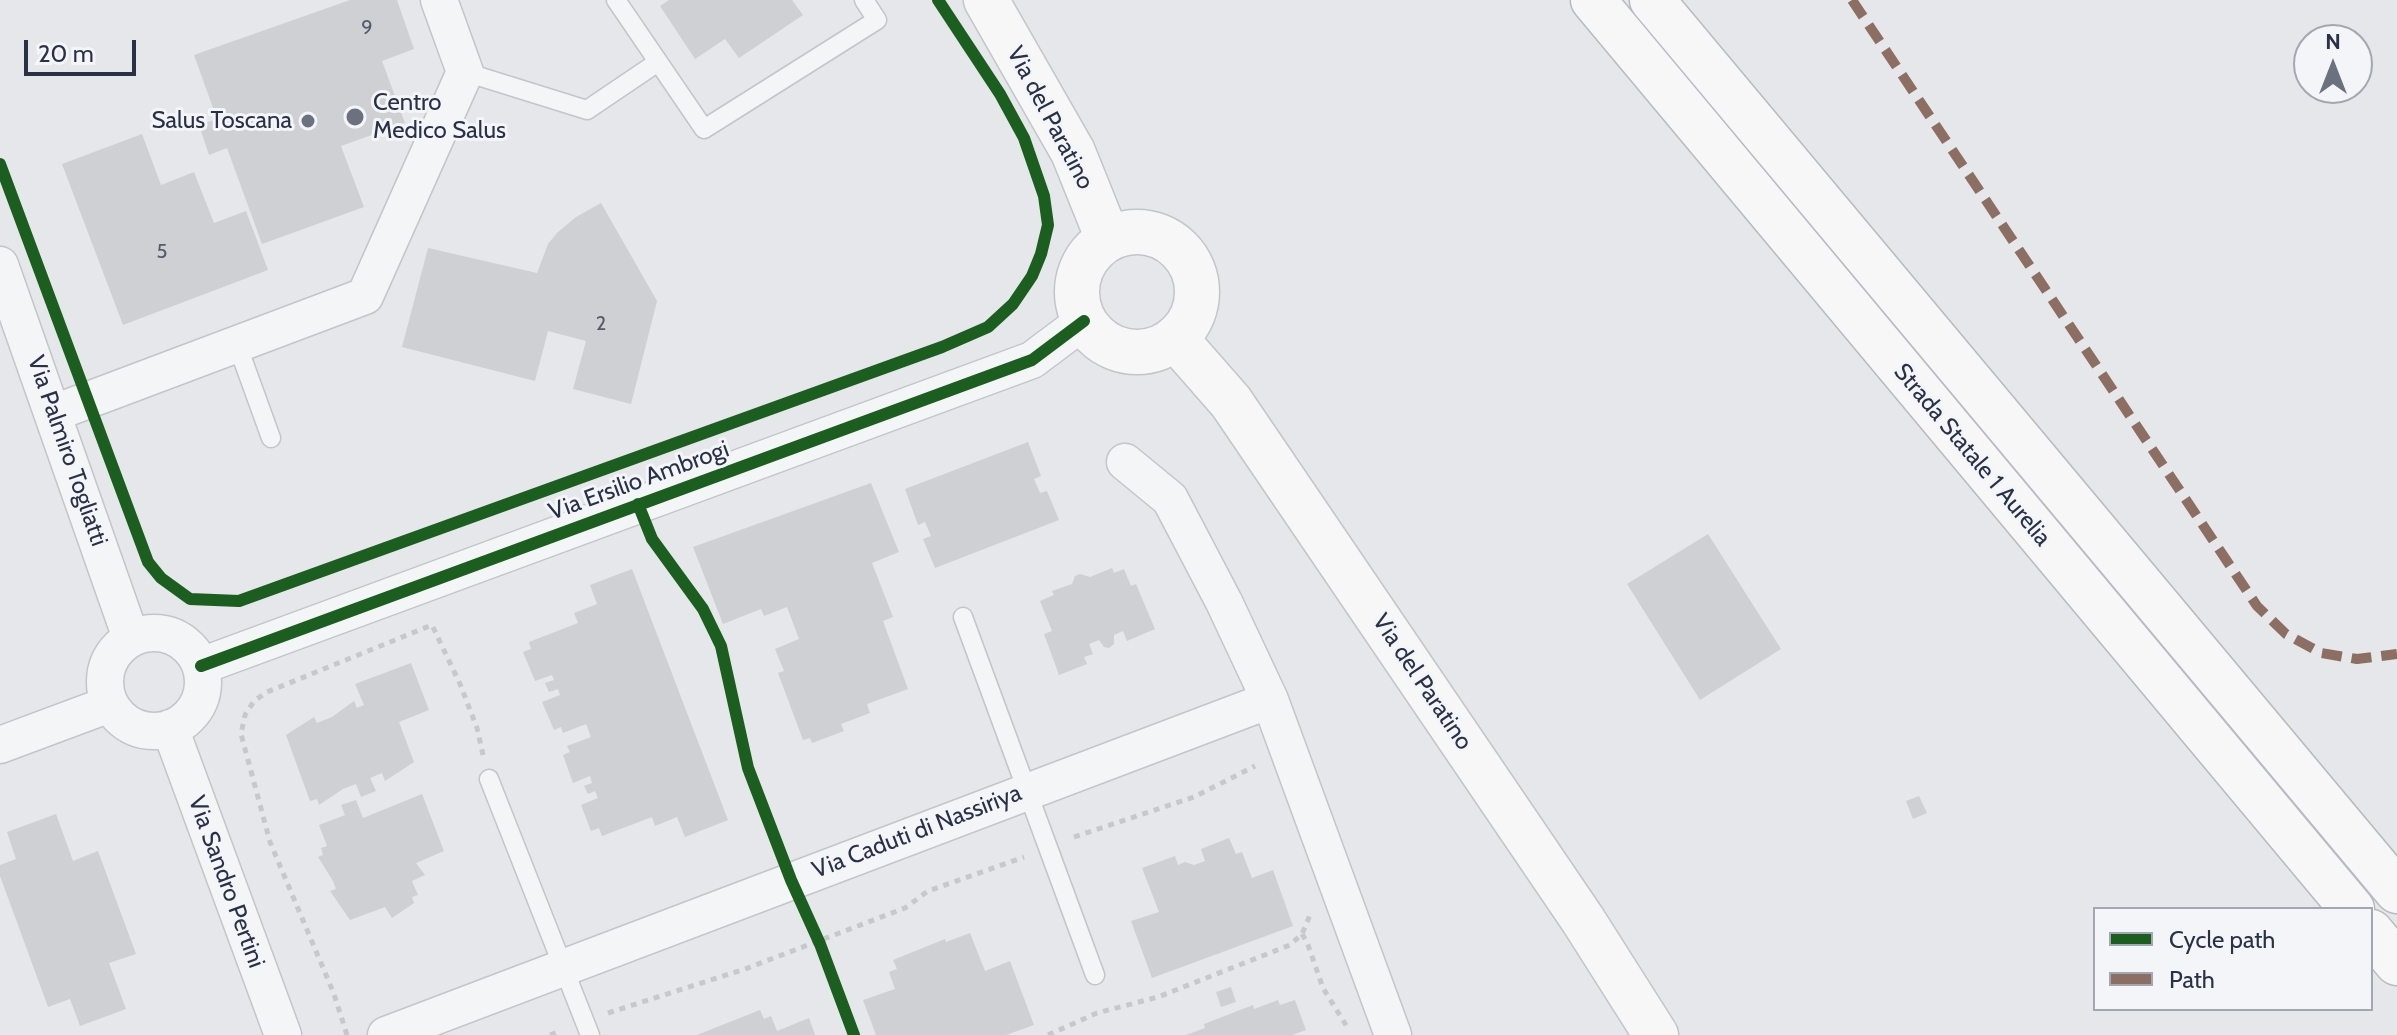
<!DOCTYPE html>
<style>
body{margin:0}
#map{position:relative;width:2397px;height:1035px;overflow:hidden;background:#e5e7ea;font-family:Cabin,sans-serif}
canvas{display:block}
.legend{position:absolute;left:2093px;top:907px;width:280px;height:104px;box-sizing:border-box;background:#f3f5f9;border:2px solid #a2a7b1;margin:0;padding:10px 14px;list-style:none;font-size:24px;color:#293245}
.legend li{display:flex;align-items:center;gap:16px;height:40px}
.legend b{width:40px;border:2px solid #a2a7b1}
.north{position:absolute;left:2293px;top:24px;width:80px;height:80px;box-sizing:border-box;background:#f3f5f9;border:2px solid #a2a7b1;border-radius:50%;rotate:0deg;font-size:22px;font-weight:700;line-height:32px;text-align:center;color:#293245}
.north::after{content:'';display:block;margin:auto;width:28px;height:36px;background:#6b717f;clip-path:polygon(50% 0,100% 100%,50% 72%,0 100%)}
.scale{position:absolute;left:24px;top:40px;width:112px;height:36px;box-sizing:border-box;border:4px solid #293245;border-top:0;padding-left:10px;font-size:24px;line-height:28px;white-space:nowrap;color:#293245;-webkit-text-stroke:6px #f3f5f9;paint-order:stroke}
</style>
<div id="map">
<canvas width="2397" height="1035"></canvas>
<ul class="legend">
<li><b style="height:10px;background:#1b5e20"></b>Cycle path</li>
<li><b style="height:10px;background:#8d6e63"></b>Path</li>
</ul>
<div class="north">N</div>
<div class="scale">20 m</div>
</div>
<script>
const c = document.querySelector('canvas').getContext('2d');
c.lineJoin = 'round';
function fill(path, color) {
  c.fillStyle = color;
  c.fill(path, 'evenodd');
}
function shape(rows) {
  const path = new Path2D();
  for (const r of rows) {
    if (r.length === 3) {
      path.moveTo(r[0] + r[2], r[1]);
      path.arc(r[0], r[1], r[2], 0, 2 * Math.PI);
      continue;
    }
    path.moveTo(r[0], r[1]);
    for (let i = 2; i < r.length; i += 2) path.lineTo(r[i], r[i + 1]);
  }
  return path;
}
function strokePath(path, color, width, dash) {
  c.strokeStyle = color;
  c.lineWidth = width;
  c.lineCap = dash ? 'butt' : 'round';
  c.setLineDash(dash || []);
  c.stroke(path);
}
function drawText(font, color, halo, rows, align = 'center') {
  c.font = font + ' Cabin,sans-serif';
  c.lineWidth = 6;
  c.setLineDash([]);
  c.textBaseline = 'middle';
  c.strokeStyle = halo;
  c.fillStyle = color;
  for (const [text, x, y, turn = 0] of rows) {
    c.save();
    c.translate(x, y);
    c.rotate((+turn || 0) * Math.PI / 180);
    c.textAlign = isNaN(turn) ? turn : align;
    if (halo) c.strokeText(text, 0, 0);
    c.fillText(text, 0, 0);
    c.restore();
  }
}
const building = shape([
 [350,0,397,0,414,49,382,61,405,123,341,146,364,207,262,244,227,148,209,155,199,125,217,119,194,55],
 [669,0,792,0,803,15,739,58,725,39,695,59,660,6],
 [142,134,161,185,194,172,214,223,246,211,268,270,123,325,62,164],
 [601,203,657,301,631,404,573,389,586,341,548,331,535,381,402,347,428,248,537,273,548,244,557,233,576,217],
 [1028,442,1041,476,1034,479,1040,493,1047,491,1059,520,935,568,923,539,931,536,925,522,918,525,905,489],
 [871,483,899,552,872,563,893,617,883,621,908,689,867,704,870,713,841,724,844,731,812,743,810,738,803,740,778,673,784,671,775,649,799,639,787,607,764,616,761,609,723,624,693,547],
 [1708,534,1781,649,1700,700,1627,584],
 [1112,568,1114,573,1124,569,1131,586,1136,584,1155,629,1127,641,1123,631,1114,635,1114,644,1109,648,1104,647,1099,640,1089,644,1093,654,1084,657,1087,664,1059,675,1044,634,1052,631,1040,601,1054,595,1052,591,1072,584,1075,576,1080,574,1090,577],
 [632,569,728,820,685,837,677,817,655,826,652,817,602,836,599,828,591,831,581,805,598,798,595,791,588,794,584,786,592,783,590,776,573,783,563,755,570,752,567,746,591,737,586,724,563,733,561,727,554,730,542,702,560,695,558,689,549,692,545,683,554,680,552,675,535,681,523,652,531,649,529,642,578,623,574,613,597,604,590,585],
 [411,663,429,710,399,722,414,762,385,781,382,773,370,778,376,791,361,797,356,784,343,789,319,805,317,799,310,801,286,735,314,717,317,723,332,717,354,701,357,708,364,705,355,684],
 [422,794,444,851,416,863,425,875,412,881,418,895,412,897,414,903,392,918,385,907,350,920,330,891,336,889,333,881,318,857,323,855,321,848,327,846,319,825,345,815,341,805,356,800,363,818],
 [1919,796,1927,813,1913,819,1906,801],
 [56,814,73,861,98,851,136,954,109,963,126,1009,80,1026,70,999,48,1007,0,876,0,865,16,859,7,832],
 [1229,838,1236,854,1242,852,1252,878,1273,870,1293,926,1152,978,1131,921,1159,912,1142,868,1175,856,1178,865,1185,862,1194,865,1205,861,1201,849],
 [970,933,985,971,1010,961,1034,1025,1006,1035,876,1035,863,1000,895,989,889,972,897,969,893,960,945,939,946,942],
 [1231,987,1236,1002,1221,1007,1216,992],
 [1278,1000,1280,1005,1295,1000,1306,1030,1292,1035,1186,1035,1205,1028,1204,1024,1253,1005,1254,1009],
 [760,1010,764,1019,771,1016,777,1031,809,1018,815,1035,697,1035]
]);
const path = shape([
 [652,538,703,609,721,646,748,768,778,847],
 [1074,837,1194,797,1255,766],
 [807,915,854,1035],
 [1302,934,1307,942,1323,988,1349,1030],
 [608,1013,745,969,905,908,928,891,1024,857],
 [347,1035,334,994,270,842,241,734,245,715,254,701,267,692,432,625,460,684,477,728,483,755],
 [550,1035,561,1031],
 [1048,1035,1097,1013,1158,997,1290,945,1302,934,1310,915]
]);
const lane = shape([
 [616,0,704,129,877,20,864,0],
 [465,72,587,110,658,62],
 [237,344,271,438],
 [963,617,1095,975],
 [489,779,590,1035]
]);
const street = shape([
 [0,265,131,638],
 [54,413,365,296,465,72,439,0],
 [1125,462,1170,499,1224,602,1270,700,1393,1035],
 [154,682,49],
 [201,666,1032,360,1084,321],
 [170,728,283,1035],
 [0,745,110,704],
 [386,1035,1270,700]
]);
const secondary = shape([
 [986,0,1073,152,1108,239],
 [1137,292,60],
 [1175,338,1231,402,1583,920,1656,1035]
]);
const highway = shape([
 [1593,0,2352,909],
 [1652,0,2397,891],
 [2371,932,2397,963]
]);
const quiet = shape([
 [1852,0,2257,606,2286,634,2321,653,2357,659,2397,654]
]);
const cycleway = shape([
 [0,164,148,562,161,578,190,599,239,601,942,347,988,327,1013,304,1032,276,1041,254,1048,225,1044,196,1024,138,1000,94,938,0],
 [638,504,652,539,703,609,721,646,748,768,791,880,820,944,854,1035],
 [201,666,1032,360,1084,321]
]);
const markers = [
 [355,117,10,"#6b717f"],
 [308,121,8,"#6b717f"]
];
const numberNames = [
 ["9",367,28],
 ["5",162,252],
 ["2",601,324]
];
const poiNames = [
 ["Centro",373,103],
 ["Medico Salus",373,131],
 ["Salus Toscana",292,121,"right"]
];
const streetNames = [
 ["Via del Paratino",1050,118,62],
 ["Via Palmiro Togliatti",67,451,71],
 ["Strada Statale 1 Aurelia",1972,455,50],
 ["Via Ersilio Ambrogi",639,481,-20],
 ["Via del Paratino",1422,682,56],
 ["Via Caduti di Nassiriya",917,832,-21],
 ["Via Sandro Pertini",226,882,70]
];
fill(building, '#ced0d4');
strokePath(lane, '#c3c5c8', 21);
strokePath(street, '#c3c5c8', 39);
strokePath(secondary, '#c3c5c8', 47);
strokePath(highway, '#b7babf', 47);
strokePath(path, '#c6c8cc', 5, [6, 6]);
strokePath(lane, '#f4f5f6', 18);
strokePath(street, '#f4f5f6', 36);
strokePath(secondary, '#f7f7f8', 44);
strokePath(highway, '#f7f7f8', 44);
strokePath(quiet, '#8d6e63', 10, [20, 10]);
strokePath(cycleway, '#1b5e20', 12);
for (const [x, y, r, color] of markers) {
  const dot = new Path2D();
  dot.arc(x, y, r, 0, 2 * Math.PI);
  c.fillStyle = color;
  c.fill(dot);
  strokePath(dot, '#f3f5f9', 3);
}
drawText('20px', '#535a6a', null, numberNames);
drawText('24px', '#293245', '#f3f5f9', poiNames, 'left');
drawText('24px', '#293245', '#f3f5f9', streetNames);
</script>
